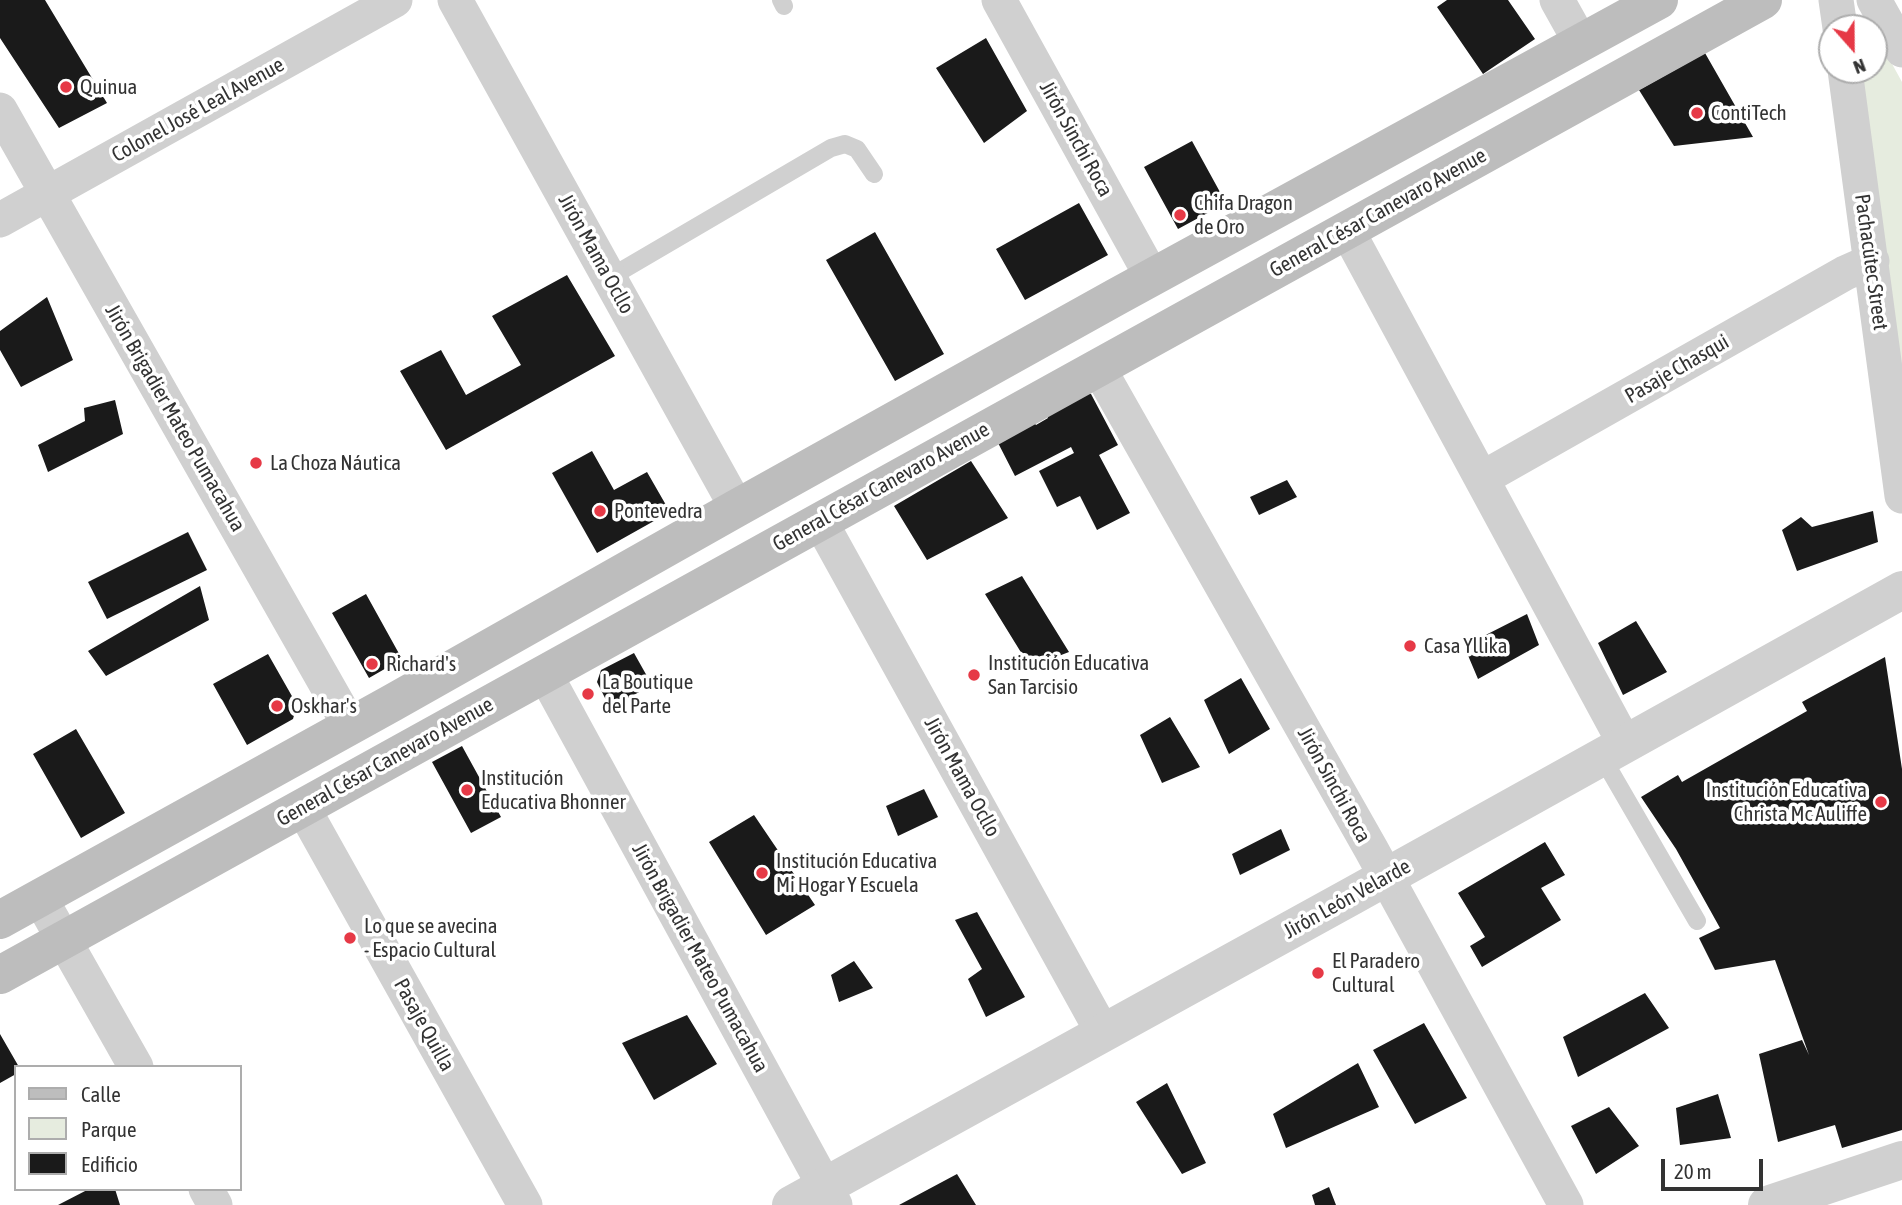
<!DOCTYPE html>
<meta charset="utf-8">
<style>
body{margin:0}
#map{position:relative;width:1902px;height:1205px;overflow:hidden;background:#fff;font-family:"Asap Condensed",sans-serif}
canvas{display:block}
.legend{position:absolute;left:14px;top:1065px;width:228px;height:126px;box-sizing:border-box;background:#fff;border:2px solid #adadad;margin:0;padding:9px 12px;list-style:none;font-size:21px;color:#333}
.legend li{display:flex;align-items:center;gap:14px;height:35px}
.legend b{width:35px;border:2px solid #adadad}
.north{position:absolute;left:1818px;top:14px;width:70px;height:70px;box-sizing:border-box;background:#fff;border:2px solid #adadad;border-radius:50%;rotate:159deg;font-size:19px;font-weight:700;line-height:28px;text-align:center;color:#333}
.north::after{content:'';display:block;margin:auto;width:24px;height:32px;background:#e63946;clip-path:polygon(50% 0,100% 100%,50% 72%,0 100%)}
.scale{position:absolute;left:1661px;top:1159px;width:102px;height:32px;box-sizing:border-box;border:4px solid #333;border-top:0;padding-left:9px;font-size:21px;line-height:24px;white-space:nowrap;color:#333;-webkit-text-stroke:5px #fff;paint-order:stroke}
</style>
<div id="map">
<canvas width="1902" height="1205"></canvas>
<ul class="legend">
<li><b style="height:9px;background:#bdbdbd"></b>Calle</li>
<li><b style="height:19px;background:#e6ecdf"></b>Parque</li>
<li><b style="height:19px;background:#1a1a1a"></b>Edificio</li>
</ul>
<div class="north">N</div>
<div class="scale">20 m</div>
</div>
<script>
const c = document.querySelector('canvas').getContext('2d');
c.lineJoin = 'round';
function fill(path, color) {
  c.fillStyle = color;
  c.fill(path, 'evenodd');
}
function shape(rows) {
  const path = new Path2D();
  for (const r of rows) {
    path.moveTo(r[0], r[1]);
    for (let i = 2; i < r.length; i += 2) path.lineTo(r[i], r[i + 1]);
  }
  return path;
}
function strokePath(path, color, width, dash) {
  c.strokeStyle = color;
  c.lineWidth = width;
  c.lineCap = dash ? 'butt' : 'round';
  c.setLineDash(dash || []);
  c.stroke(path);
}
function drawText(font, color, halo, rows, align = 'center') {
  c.font = font + ' "Asap Condensed",sans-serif';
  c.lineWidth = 7;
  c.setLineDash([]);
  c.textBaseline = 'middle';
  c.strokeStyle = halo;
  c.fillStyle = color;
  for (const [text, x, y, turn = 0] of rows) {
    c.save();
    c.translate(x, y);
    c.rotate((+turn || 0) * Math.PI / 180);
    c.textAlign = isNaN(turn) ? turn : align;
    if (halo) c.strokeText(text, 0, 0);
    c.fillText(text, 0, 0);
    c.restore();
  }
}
const green = shape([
 [1874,31,1902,82,1902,420,1854,70,1874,70]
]);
const building = shape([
 [0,0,45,0,107,103,59,128,0,38],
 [1447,0,1508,0,1535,39,1483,74,1437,7],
 [986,38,1027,111,984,143,936,68],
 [1705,53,1753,137,1674,146,1639,90],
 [1192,141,1226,203,1178,229,1144,167],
 [1079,203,1108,255,1025,300,996,249],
 [875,232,944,354,895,381,826,260],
 [567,275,615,356,446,450,400,371,441,350,466,395,521,365,492,316],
 [47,297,73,360,21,387,0,350,0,331],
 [1077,391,1091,394,1118,445,1099,455,1130,513,1097,530,1080,496,1057,507,1039,471,1074,453,1071,447,1015,476,995,437,1030,418,1036,425,1048,418,1044,408],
 [115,400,123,434,48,472,38,445,85,421,84,408],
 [592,451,614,490,647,472,670,512,597,553,552,473],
 [971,461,1008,518,927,560,894,506],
 [1287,480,1297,497,1259,515,1250,497],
 [1873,511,1878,542,1797,571,1782,530,1801,517,1812,527],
 [188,532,207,570,107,619,88,582],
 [1022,576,1069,652,1030,667,985,594],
 [200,586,209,620,106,676,88,651],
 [366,594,402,659,369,678,332,613],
 [1527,614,1539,645,1478,679,1464,646],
 [1636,621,1667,672,1623,695,1598,643],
 [634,653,652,685,610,708,597,682,601,670],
 [268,654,297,705,293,719,247,745,213,684],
 [1885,657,1902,769,1902,1130,1842,1148,1835,1125,1778,1142,1759,1054,1802,1040,1809,1055,1775,960,1715,970,1699,938,1720,928,1676,849,1641,797,1678,775,1682,782,1807,711,1802,702],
 [1241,678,1270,729,1229,754,1204,700],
 [1170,717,1200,767,1162,783,1140,735],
 [76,729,125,813,81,838,33,754],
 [462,746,501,817,471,833,432,762],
 [924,789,938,817,898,836,886,806],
 [754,815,815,905,766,935,709,842],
 [1281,829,1290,850,1240,875,1232,854],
 [1545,842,1565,875,1541,888,1561,920,1482,967,1470,946,1485,937,1458,893],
 [977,912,1025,997,986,1017,968,979,982,969,955,920],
 [854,961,873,988,839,1002,831,975],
 [1645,993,1669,1028,1578,1077,1563,1037],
 [687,1015,717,1064,654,1100,622,1043],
 [1424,1023,1467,1098,1415,1124,1373,1050],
 [0,1034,19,1067,16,1067,16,1074,0,1083],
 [1358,1063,1379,1107,1286,1148,1273,1114],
 [1167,1083,1206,1163,1182,1174,1136,1102],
 [1718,1094,1731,1138,1680,1145,1676,1108],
 [1609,1107,1639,1146,1596,1174,1571,1126],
 [957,1174,976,1205,899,1205],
 [1329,1187,1336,1205,1315,1205,1312,1195],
 [89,1189,115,1189,120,1205,58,1205]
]);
const service = shape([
 [781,0,784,6],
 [609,278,831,148,845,144,857,149,874,174],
 [1602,757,1697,921]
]);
const minor = shape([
 [455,0,737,508],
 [999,0,1152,277],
 [1557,0,1581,43],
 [1836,0,1840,28],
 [1874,0,1902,50],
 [1845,70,1902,496],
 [0,110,350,726],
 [0,220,395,0],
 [1347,230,1625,744],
 [1098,367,1371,849,1566,1205],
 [1483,478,1845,273,1872,261],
 [820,521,1103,1033],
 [545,674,835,1205],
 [303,808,525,1205],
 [40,898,136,1067],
 [206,1189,215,1205]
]);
const tertiary = shape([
 [791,1205,1352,896,1902,590],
 [1767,1205,1902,1160]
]);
const secondary = shape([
 [0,920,392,703,737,508,1116,297,1659,0],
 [0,975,1763,0]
]);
const markers = [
 [66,87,7,"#e63946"],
 [1697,113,7,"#e63946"],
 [1180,215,7,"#e63946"],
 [256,463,7,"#e63946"],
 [600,511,7,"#e63946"],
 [1410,646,7,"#e63946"],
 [372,664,7,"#e63946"],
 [974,675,7,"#e63946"],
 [588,694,7,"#e63946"],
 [277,706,7,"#e63946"],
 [467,790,7,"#e63946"],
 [1881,802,7,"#e63946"],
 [762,873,7,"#e63946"],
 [350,938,7,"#e63946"],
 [1318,973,7,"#e63946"]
];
const poiNames = [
 ["Quinua",80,87],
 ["ContiTech",1711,113],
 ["Chifa Dragon",1194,203],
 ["de Oro",1194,227],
 ["La Choza Náutica",270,463],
 ["Pontevedra",614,511],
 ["Casa Yllika",1424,646],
 ["Institución Educativa",988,663],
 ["San Tarcisio",988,687],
 ["Richard's",386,664],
 ["La Boutique",602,682],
 ["del Parte",602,706],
 ["Oskhar's",291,706],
 ["Institución",481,778],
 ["Educativa Bhonner",481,802],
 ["Institución Educativa",1867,790,"right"],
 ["Christa Mc Auliffe",1867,814,"right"],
 ["Institución Educativa",776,861],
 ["Mi Hogar Y Escuela",776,885],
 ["Lo que se avecina",364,926],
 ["- Espacio Cultural",364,950],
 ["El Paradero",1332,961],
 ["Cultural",1332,985]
];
const streetNames = [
 ["Colonel José Leal Avenue",198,110,-29],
 ["Jirón Sinchi Roca",1076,139,61],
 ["General César Canevaro Avenue",1378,213,-29],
 ["Jirón Mama Ocllo",596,254,61],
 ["Pachacútec Street",1871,262,82],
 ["Pasaje Chasqui",1677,369,-30],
 ["Jirón Brigadier Mateo Pumacahua",175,418,60],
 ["General César Canevaro Avenue",881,487,-29],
 ["General César Canevaro Avenue",385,762,-29],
 ["Jirón Mama Ocllo",962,777,61],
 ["Jirón Sinchi Roca",1334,785,61],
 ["Jirón León Velarde",1347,899,-29],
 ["Jirón Brigadier Mateo Pumacahua",700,958,61],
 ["Pasaje Quilla",424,1025,61]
];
fill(green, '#e6ecdf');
fill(building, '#1a1a1a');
strokePath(service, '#d0d0d0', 18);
strokePath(minor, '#d0d0d0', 35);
strokePath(tertiary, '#d0d0d0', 38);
strokePath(secondary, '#bdbdbd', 38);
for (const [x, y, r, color] of markers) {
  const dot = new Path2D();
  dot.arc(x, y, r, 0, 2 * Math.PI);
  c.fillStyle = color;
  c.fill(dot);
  strokePath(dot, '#fff', 2.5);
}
drawText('21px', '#333', '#fff', poiNames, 'left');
drawText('21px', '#333', '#fff', streetNames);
</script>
